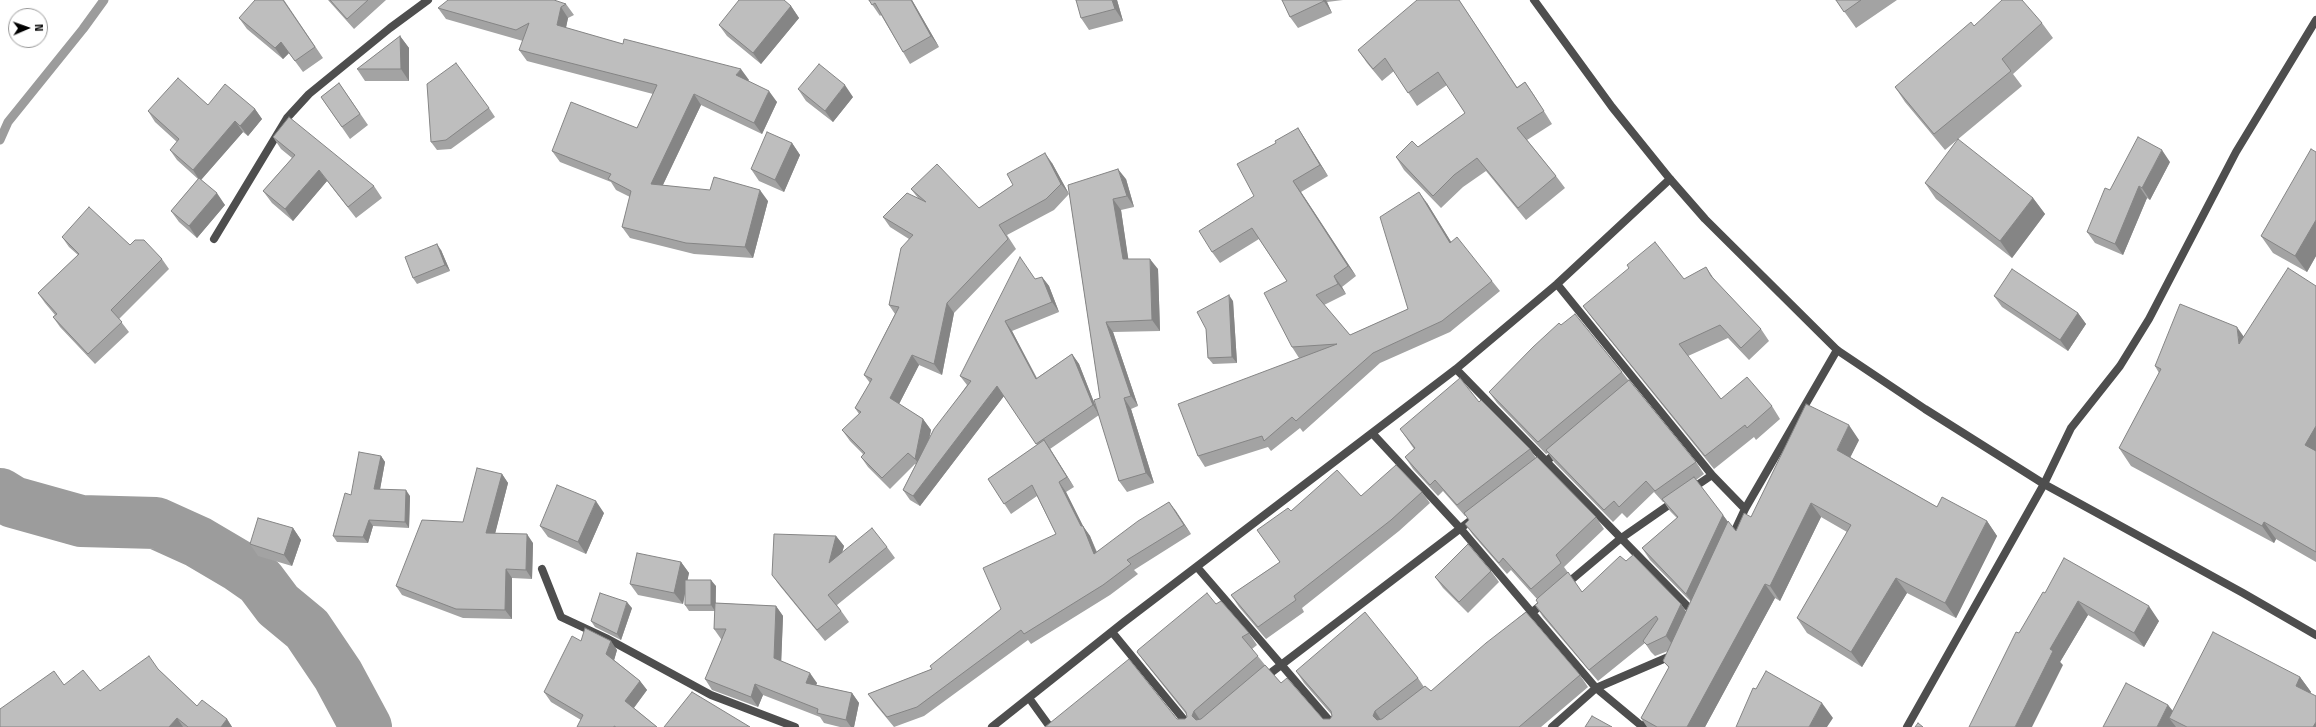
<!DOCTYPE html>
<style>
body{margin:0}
#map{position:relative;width:2316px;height:727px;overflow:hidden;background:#fff;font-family:"Titillium Web",sans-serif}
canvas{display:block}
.north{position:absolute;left:8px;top:8px;width:40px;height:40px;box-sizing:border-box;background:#fff;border:1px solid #999;border-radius:50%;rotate:88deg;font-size:11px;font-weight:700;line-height:16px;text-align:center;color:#000}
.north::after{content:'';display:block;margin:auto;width:14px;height:18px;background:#000;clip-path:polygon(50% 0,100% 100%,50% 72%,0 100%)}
</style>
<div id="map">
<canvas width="2316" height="727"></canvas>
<div class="north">N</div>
</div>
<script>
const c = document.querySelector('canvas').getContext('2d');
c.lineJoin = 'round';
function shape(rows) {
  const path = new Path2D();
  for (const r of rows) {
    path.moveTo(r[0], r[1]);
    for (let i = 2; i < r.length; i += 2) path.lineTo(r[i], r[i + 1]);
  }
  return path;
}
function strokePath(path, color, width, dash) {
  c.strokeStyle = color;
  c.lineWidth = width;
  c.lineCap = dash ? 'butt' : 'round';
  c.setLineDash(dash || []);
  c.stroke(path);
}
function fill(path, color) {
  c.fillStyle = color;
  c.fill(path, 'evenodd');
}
const stream = shape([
 [0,140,8,122,83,29,104,0]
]);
const river = shape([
 [0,494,13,502,81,521,156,523,198,542,237,565,260,581,278,605,307,629,338,675,366,727]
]);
const minor = shape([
 [214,239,287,118,309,94,390,28,428,0],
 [1557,284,1712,475,1745,509],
 [1456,369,1696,615],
 [1372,433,1460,528,1596,688,1643,727],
 [1535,470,1559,451],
 [1690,490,1712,475],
 [1731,539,1745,509,1837,350],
 [1197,567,1335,727],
 [542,569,561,617,606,638,711,695,795,727],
 [1564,586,1620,539,1676,500],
 [1521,621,1545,602],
 [1112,632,1190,727],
 [1264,678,1474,518],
 [1029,698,1050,727],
 [992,727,1124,622,1456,369,1557,284,1670,179],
 [1552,727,1596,688,1673,655],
 [1644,727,1650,715],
 [1907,727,2044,484,2071,428,2120,366,2149,319,2236,152,2316,20]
]);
const tertiary = shape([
 [1534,0,1612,107,1670,179,1705,219,1837,350,1925,409,2044,484,2243,593,2316,635]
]);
const wall = shape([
 [284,0,323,58,303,72,289,53,283,59,247,29,239,18],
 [328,0,386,0,354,29],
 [869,0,912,0,939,47,910,64,903,52,881,15,880,16],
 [1117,0,1123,21,1089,30,1081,18],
 [1282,0,1343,0,1327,2,1332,13,1298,28,1290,17],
 [1459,0,1517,87,1525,82,1534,95,1552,124,1527,140,1556,176,1565,188,1526,220,1486,171,1463,187,1441,208,1404,170,1396,157,1418,147,1465,113,1447,85,1417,106,1394,71,1382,81,1367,63,1358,50],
 [1836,0,1897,0,1856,28],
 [566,4,574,15,568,18,566,28,749,80,748,81,777,102,762,134,701,105,663,185,768,201,753,258,694,254,630,238,622,227,630,197,616,190,611,182,560,162,552,151,637,128,653,94,527,61,519,50,523,41,446,19,438,8],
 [791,6,799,18,761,64,727,36,719,25],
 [2042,23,2053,38,2013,74,2022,86,1945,150,1905,102,1895,87,1974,26],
 [400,36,409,48,409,81,365,81,357,69],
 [339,83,368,125,350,139,321,97],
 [798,89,853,97,833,122,806,101],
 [208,105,255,109,262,119,248,136,243,132,201,180,225,205,197,238,179,222,171,211,198,179,177,160,170,150,177,142,155,122,148,111],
 [489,108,495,117,451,149,437,150,431,142],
 [1298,128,1305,139,1328,176,1301,192,1356,276,1342,287,1346,294,1324,305,1350,335,1408,309,1427,203,1451,242,1492,281,1500,291,1450,332,1380,363,1303,432,1300,428,1271,451,1268,447,1205,467,1198,456,1301,358,1299,358,1292,347,1287,281,1259,239,1220,263,1212,252,1254,196],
 [273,137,374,186,382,198,356,218,327,181,293,221,272,203,263,191,292,158,281,149],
 [792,143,800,155,784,192,759,181,751,169],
 [2316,152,2316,256,2307,272,2273,253,2261,236],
 [2170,162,2150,200,2147,198,2123,255,2095,243,2087,232,2110,190],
 [1052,163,1069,194,1054,210,1007,235,1016,249,954,313,942,375,919,365,899,404,923,419,931,430,929,439,967,385,960,376,1036,279,1042,277,1049,286,1059,312,1012,331,1037,378,1072,354,1079,364,1097,410,1100,398,1068,185,1126,179,1134,207,1121,210,1128,259,1158,269,1160,331,1113,332,1138,406,1131,409,1154,483,1127,492,1119,481,1099,415,1050,449,1074,487,1066,492,1083,526,1090,536,1097,552,1169,502,1191,534,1134,570,1138,574,1110,595,1031,644,1028,640,924,716,894,727,875,704,868,694,932,669,1001,609,1056,534,1037,496,1011,514,988,479,1037,445,1004,396,920,506,910,500,903,490,916,464,915,464,890,489,868,467,861,457,863,454,850,441,842,430,859,414,855,408,870,383,864,375,895,314,889,305,909,239,890,227,883,217,918,198,911,189,979,208,1013,185],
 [1925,183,2033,198,2045,214,2012,258,1936,199],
 [62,237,130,245,162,259,169,269,119,319,129,332,95,364,60,327,53,317,55,315,45,303,38,293,78,255,69,247],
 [441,250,450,271,417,284,413,278],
 [1684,279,1714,279,1715,281,1761,329,1769,341,1749,360,1728,338,1688,356,1721,399,1772,406,1780,419,1756,440,1754,437,1714,469,1592,318,1583,306],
 [2316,286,2316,562,2276,539,2274,543,2131,466,2119,448,2159,373,2155,366,2244,337],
 [1994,296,2078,313,2086,324,2068,351,2002,307],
 [1233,301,1237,363,1213,364,1208,358,1206,329],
 [1561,325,1622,372,1629,381,1696,462,1704,474,1696,480,1728,522,1736,531,1751,517,1859,440,1850,457,1937,507,1987,521,1997,536,1956,618,1907,593,1862,667,1807,633,1797,618,1847,532,1821,517,1780,601,1775,598,1705,727,1647,727,1641,718,1669,668,1663,661,1668,651,1655,656,1651,652,1645,643,1598,681,1543,617,1535,605,1538,603,1537,599,1511,570,1507,574,1473,535,1465,524,1469,520,1466,516,1465,516,1443,491,1438,496,1413,469,1405,457,1414,449,1400,429,1479,402,1530,449,1536,458,1596,517,1604,529,1564,567,1582,592,1626,561,1681,604,1686,612,1691,602,1650,560,1642,548,1677,518,1670,511,1664,502,1663,502,1654,492,1627,518,1622,513,1613,522,1554,462,1548,453,1546,454,1497,403,1489,392],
 [381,456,385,462,380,489,410,496,409,528,373,526,368,543,337,542,333,536,351,495],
 [502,474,508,483,495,533,533,543,532,579,512,578,512,619,463,618,402,595,396,586,463,522],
 [1422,492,1430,503,1399,531,1302,608,1304,612,1266,639,1239,607,1231,595,1280,562,1257,530,1291,511,1361,496],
 [604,513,586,554,548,537,540,526],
 [293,528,301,540,292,566,258,556,250,544],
 [836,536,844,546,842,553,887,547,895,558,837,605,849,622,825,641,780,586,772,575],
 [681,562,689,573,687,580,716,586,716,603,776,606,783,616,781,661,817,683,816,685,852,693,859,703,854,727,840,727,824,723,820,717,763,695,758,707,712,690,705,679,722,639,721,639,714,629,715,611,689,611,685,605,685,590,683,604,638,595,630,584],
 [1491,571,1499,582,1468,613,1443,588,1435,577],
 [2045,593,2159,621,2144,647,2088,615,2060,662,2063,665,2019,633],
 [1216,604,1249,633,1257,645,1252,649,1265,665,1281,683,1323,719,1330,719,1332,716,1331,714,1304,683,1296,671,1418,678,1424,687,1431,691,1580,675,1588,687,1541,727,1045,727,1177,719,1185,719,1187,717,1186,714,1146,664,1137,652],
 [632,608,621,640,595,627,591,621],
 [581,641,617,650,614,660,640,681,647,690,634,708,657,727,577,727,581,720,551,702,544,692],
 [158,669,197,706,227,719,232,727,0,727,64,685,100,691],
 [2300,677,2311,692,2310,693,2316,727,2103,727,2168,705,2173,711]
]);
const shadedWall = shape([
 [911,0,912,0,939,47,931,36],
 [1112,0,1117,0,1123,21,1115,9],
 [1323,0,1326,0,1327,2,1332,13],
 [791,6,799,18,761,64,753,53],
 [561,7,568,18,564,36,557,25],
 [400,36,409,48,409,81,401,69],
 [281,42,289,53,283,59,275,48],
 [741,69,749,80,744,86,736,75],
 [845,85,853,97,833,122,825,111],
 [769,91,777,102,762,134,754,123],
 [694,94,701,105,658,195,651,184],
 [255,109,262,119,248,136,240,126],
 [235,121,243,132,200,181,193,170],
 [1298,128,1305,139,1328,176,1320,165],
 [792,143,800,155,784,192,775,180],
 [2162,150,2170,162,2150,200,2142,188],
 [1045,153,1052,163,1069,194,1061,184],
 [1118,169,1126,179,1134,207,1127,196],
 [319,170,327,181,293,221,285,209],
 [1293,181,1301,192,1356,276,1348,266],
 [2139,186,2147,198,2123,255,2115,244],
 [760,190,768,201,753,258,745,247],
 [1419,192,1427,203,1458,253,1450,243],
 [217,193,225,205,197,238,189,226],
 [2033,198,2045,214,2012,258,2000,241],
 [1113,199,1121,210,1130,270,1123,259],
 [2316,220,2316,256,2307,272,2295,256],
 [437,244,441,250,450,271,445,265],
 [1150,259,1158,269,1160,331,1152,320],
 [1706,267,1714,279,1720,289,1711,276],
 [1334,276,1342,287,1346,294,1338,284],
 [1042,277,1049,286,1059,312,1052,302],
 [1229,295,1233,301,1237,363,1232,357],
 [947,303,954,313,942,375,934,364],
 [2078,313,2086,324,2068,351,2060,340],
 [1005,321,1012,331,1042,389,1036,379],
 [1106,322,1113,332,1138,406,1131,396],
 [2237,327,2249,344,2239,344],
 [1072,354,1079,364,1099,415,1093,405],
 [912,355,919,365,897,408,890,398],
 [997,386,1004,396,920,506,913,496],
 [1124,398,1131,409,1154,483,1146,473],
 [923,419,931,430,923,470,915,459],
 [1849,425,1859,440,1847,464,1837,450],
 [2316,426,2316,460,2305,445],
 [1044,440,1051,450,1074,487,1067,477],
 [381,456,385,462,379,495,374,489],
 [502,474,508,483,493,542,486,533],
 [1059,482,1066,492,1083,526,1090,536,1101,564,1094,554],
 [406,490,410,496,409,528,405,522],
 [596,501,604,513,586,554,578,542],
 [1169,502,1176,511,1191,534,1184,525],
 [1811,503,1821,517,1780,601,1770,586],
 [1723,515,1731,526,1694,605,1686,594],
 [369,520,373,526,368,543,363,537],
 [1987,521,1997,536,1956,618,1945,603],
 [2264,522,2276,539,2274,543,2262,526],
 [293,528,301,540,292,566,284,555],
 [527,534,533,543,532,579,526,570],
 [836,536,844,546,836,574,829,563],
 [681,562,689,573,683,604,674,593],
 [506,569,512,578,512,619,505,610],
 [1896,578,1907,593,1862,667,1851,652],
 [711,580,716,586,715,611,711,605],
 [1765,584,1775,598,1705,727,1687,727],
 [2078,601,2088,615,2060,662,2063,665,2032,727,2015,727,2050,649],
 [627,602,632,608,621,640,617,634],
 [1681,604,1689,616,1675,648,1666,636],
 [776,606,783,616,781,668,774,658],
 [2149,606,2159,621,2144,647,2134,633],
 [611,641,617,650,613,664,606,654],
 [810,673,817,683,813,693,806,683],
 [2300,677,2311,692,2306,701,2296,686],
 [640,681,647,690,632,710,625,701],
 [755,684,763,695,758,707,751,697],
 [852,693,859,703,854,727,851,727,846,720],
 [1822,703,1833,718,1827,727,1809,727],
 [2168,705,2180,721,2169,718,2176,727,2157,727],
 [1194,711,1202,723,1201,727,1192,716],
 [1375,711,1383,723,1382,727,1373,716],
 [177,718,183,727,169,727],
 [227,719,232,727,221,727],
 [2316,722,2316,727,2313,727]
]);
const building = shape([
 [255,0,283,0,315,47,295,61,281,42,275,48,239,18,255,0],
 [330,0,368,0,347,19,330,0],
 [448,0,554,0,566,4,561,7,557,25,623,44,624,39,741,69,736,75,769,91,754,123,694,94,651,184,710,190,714,177,760,190,745,247,686,243,622,227,631,191,608,179,611,174,552,151,571,102,637,128,657,85,519,50,529,23,516,30,438,8,448,0],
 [739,0,784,0,791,6,753,53,719,25,739,0],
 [869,0,911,0,931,36,903,52,875,3,872,5,869,0],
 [1076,0,1112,0,1115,9,1081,18,1076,0],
 [1282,0,1323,0,1324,1,1290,17,1282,0],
 [1417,0,1459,0,1517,88,1525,82,1544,111,1517,128,1556,176,1518,208,1477,158,1454,175,1433,196,1396,157,1412,141,1418,147,1465,113,1438,72,1408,93,1385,58,1373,69,1358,50,1417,0],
 [1836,0,1861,0,1844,12,1836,0],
 [2002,0,2022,0,2042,23,2002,59,2011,71,1934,134,1895,87,1971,22,1974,26,2002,0],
 [400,36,401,69,357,69,400,36],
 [456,63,489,108,446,140,431,142,427,84,456,63],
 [819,64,845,85,825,111,798,89,819,64],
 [178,78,208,105,225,84,255,109,240,126,235,121,193,170,170,150,179,139,148,111,178,78],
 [339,83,360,114,342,127,321,97,339,83],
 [289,117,374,186,348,207,319,170,285,209,263,191,295,155,273,137,289,117],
 [1298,128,1320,165,1293,181,1348,266,1334,276,1338,284,1316,295,1350,335,1408,309,1380,217,1419,192,1450,243,1457,237,1492,281,1442,321,1373,353,1296,421,1292,417,1264,441,1262,436,1198,456,1178,404,1337,344,1292,347,1264,293,1287,281,1252,228,1212,252,1199,231,1254,196,1237,164,1276,143,1275,141,1298,128],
 [767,132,792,143,775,180,751,169,767,132],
 [2138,137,2162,150,2142,188,2139,186,2115,244,2087,232,2105,188,2110,190,2138,137],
 [1958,139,2033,198,2000,241,1925,183,1958,139],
 [2311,149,2316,152,2316,220,2295,256,2261,236,2311,149],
 [1045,153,1061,184,1046,199,999,225,1008,239,947,303,934,364,912,355,890,398,923,419,915,459,908,453,882,478,861,457,865,453,842,430,861,412,855,408,872,379,864,375,899,307,889,305,901,248,913,235,883,217,907,193,926,202,911,189,937,164,979,208,1013,185,1007,174,1045,153],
 [1118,169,1127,196,1113,199,1123,259,1150,259,1152,320,1106,322,1131,396,1124,398,1146,473,1119,481,1094,400,1100,398,1068,185,1118,169],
 [199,178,217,193,189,226,171,211,199,178],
 [89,207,130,245,135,240,144,240,162,259,111,310,122,322,88,354,53,317,57,314,38,293,79,254,62,237,89,207],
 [1655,242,1684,279,1706,267,1711,276,1761,329,1741,348,1720,325,1679,344,1721,399,1747,377,1772,406,1747,428,1745,425,1705,456,1583,306,1629,268,1627,265,1655,242],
 [437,244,445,265,413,278,405,257,437,244],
 [1020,257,1035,279,1042,277,1052,302,1005,321,1036,379,1072,354,1093,405,1036,444,997,386,913,496,903,490,934,429,971,381,960,376,1020,257],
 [2288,268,2316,286,2316,426,2305,445,2316,451,2316,552,2264,522,2262,526,2119,448,2161,369,2155,366,2180,304,2237,327,2239,344,2288,268],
 [2012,269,2078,313,2060,340,1994,296,2012,269],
 [1229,295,1232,357,1208,358,1206,329,1197,312,1229,295],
 [1575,314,1622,372,1538,442,1489,392,1533,347,1559,323,1561,325,1575,314],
 [1460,378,1479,402,1481,400,1530,449,1457,505,1435,480,1430,485,1405,457,1415,448,1400,429,1460,378],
 [1629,380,1696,462,1655,491,1646,481,1619,507,1614,501,1604,510,1546,450,1629,380],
 [1806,404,1849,425,1837,450,1937,507,1942,497,1987,521,1945,603,1896,578,1851,652,1797,618,1851,525,1811,503,1770,586,1765,584,1687,727,1657,727,1641,718,1669,667,1663,661,1728,521,1736,531,1744,513,1751,517,1806,404],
 [1044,440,1067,477,1059,482,1081,526,1083,526,1094,554,1138,521,1169,502,1184,525,1127,560,1131,564,1103,585,1024,634,1021,630,917,707,887,717,868,694,932,669,930,666,1001,609,983,568,1056,534,1032,485,1004,504,988,479,1044,440],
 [359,452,381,456,374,489,406,490,405,522,369,520,363,537,333,536,345,493,351,495,359,452],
 [1537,457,1596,517,1556,555,1561,563,1531,589,1503,558,1499,563,1465,524,1469,520,1464,513,1537,457],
 [1396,465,1422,492,1391,520,1294,596,1296,600,1258,627,1231,595,1280,562,1257,530,1288,508,1291,511,1337,470,1361,496,1396,465],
 [477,468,502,474,486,533,527,534,526,570,506,569,505,610,456,609,396,586,422,520,463,522,477,468],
 [1694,477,1723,515,1686,594,1642,548,1678,517,1662,499,1694,477],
 [557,485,596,501,578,542,540,526,557,485],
 [258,518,293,528,284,555,250,544,258,518],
 [872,528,887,547,828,595,841,611,817,630,772,575,774,534,836,536,829,563,872,528],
 [1468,544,1491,571,1459,602,1435,577,1468,544],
 [637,553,681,562,674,593,630,584,637,553],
 [1633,555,1681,604,1666,636,1647,645,1643,641,1658,619,1656,616,1589,670,1535,605,1538,603,1536,600,1539,597,1568,572,1582,592,1620,556,1626,561,1633,555],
 [2064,558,2149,606,2134,633,2078,601,2050,649,2053,651,2015,727,1969,727,2016,632,2019,633,2043,592,2045,593,2064,558],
 [685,580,711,580,711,605,685,605,685,580],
 [600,593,627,602,617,634,591,621,600,593],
 [1207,593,1216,604,1221,601,1249,633,1242,637,1258,656,1194,711,1192,716,1196,720,1201,719,1265,665,1281,683,1287,678,1323,719,1330,719,1332,716,1331,711,1296,671,1365,612,1418,678,1375,711,1373,716,1377,720,1382,719,1425,686,1431,691,1486,643,1526,612,1580,675,1519,727,1045,727,1129,659,1177,719,1185,719,1187,717,1186,712,1137,652,1138,650,1207,593],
 [715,603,776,606,774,658,810,673,806,683,852,693,846,720,817,713,818,709,755,684,751,697,705,679,726,629,714,629,715,603],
 [585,628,611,641,606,654,640,681,625,701,657,727,616,727,614,726,614,727,577,727,583,715,544,692,572,636,581,641,585,628],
 [2213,632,2300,677,2296,686,2316,696,2316,722,2313,727,2187,727,2169,718,2213,632],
 [149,656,158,669,197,706,202,700,227,719,221,727,188,727,177,718,169,727,0,727,0,709,54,671,64,685,83,670,100,691,149,656],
 [1766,671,1822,703,1809,727,1736,727,1753,688,1756,689,1766,671],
 [2126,683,2168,705,2157,727,2103,727,2126,683],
 [692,692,750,727,664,727,692,692],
 [1592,716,1612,727,1585,727,1592,716],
 [1918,723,1923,727,1915,727,1918,723]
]);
strokePath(stream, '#9c9c9c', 9);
strokePath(river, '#9c9c9c', 52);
strokePath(minor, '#4e4e4e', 8);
strokePath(tertiary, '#4e4e4e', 8);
fill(wall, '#a3a3a3');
fill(shadedWall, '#858585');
fill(building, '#bebebe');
strokePath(building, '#858585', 1);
</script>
